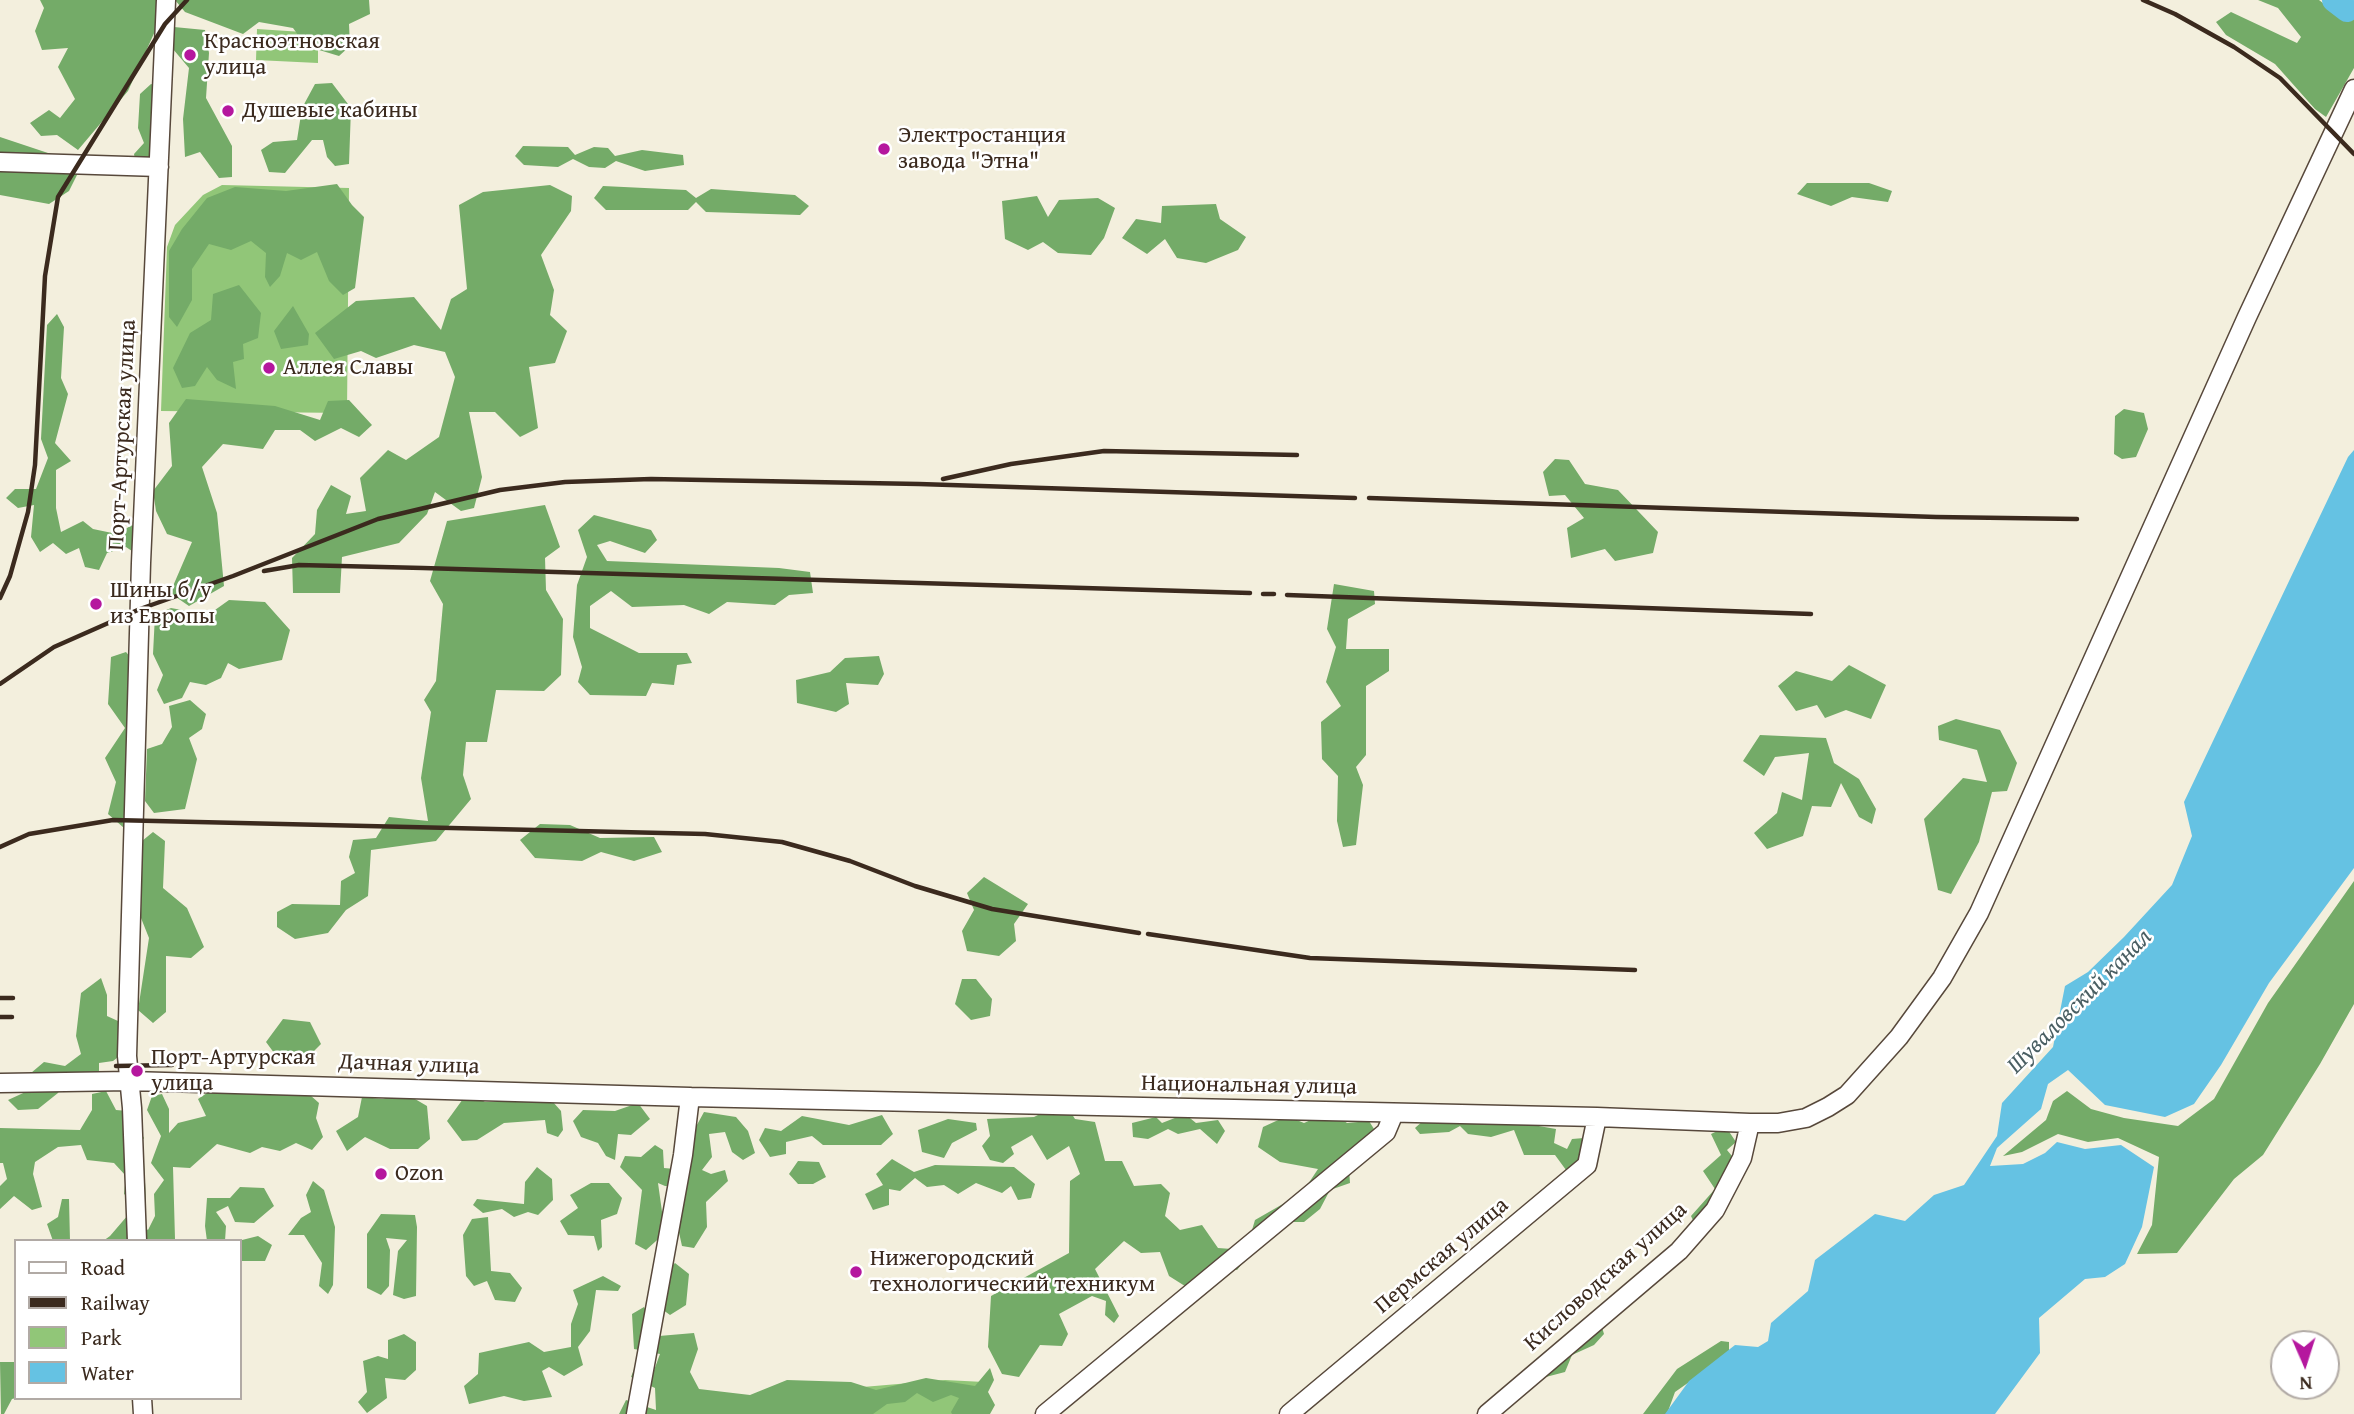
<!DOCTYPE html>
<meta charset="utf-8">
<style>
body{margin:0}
#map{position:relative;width:2354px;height:1414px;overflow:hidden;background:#f3efdd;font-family:"Gentium Book Plus",serif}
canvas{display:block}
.legend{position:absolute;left:14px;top:1239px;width:228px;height:161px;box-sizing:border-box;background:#fff;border:2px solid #b1aaa5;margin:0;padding:9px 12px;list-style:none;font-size:21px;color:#3b2a1e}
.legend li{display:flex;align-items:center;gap:14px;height:35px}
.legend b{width:35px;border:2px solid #b1aaa5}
.north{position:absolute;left:2270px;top:1330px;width:70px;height:70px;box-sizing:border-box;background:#fff;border:2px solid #b1aaa5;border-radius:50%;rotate:177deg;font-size:19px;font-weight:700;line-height:28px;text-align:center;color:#3b2a1e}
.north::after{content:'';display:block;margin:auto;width:24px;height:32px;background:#b5179e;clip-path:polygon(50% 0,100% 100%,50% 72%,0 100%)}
</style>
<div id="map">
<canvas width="2354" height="1414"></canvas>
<ul class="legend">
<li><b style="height:9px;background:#fff"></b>Road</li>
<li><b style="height:9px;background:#3b2a1e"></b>Railway</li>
<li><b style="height:19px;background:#91c678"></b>Park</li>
<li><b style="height:19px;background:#65c2e3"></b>Water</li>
</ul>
<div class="north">N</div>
</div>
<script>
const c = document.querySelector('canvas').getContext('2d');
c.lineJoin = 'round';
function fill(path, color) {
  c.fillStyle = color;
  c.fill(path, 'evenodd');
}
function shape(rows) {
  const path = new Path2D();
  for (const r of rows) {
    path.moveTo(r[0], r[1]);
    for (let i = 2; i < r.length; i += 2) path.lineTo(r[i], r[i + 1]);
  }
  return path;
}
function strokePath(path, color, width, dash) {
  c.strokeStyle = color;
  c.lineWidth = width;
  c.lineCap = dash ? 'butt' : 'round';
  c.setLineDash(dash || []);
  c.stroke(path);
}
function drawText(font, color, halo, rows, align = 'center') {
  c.font = font + ' "Gentium Book Plus",serif';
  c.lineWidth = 5;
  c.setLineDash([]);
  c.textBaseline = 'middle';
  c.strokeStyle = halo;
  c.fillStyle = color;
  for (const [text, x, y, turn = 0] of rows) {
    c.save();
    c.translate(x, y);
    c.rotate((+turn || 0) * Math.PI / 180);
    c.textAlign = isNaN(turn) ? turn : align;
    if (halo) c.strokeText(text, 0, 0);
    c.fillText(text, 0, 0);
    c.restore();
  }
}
const green = shape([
 [257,29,318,33,318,63,256,60],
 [222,185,349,188,347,413,161,411,167,247,175,225,203,195],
 [945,1380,984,1382,981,1414,694,1414,851,1388]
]);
const forest = shape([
 [40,0,174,0,174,27,205,30,209,53,206,98,232,146,232,177,219,178,200,152,185,157,183,119,189,68,156,29,128,91,78,150,57,135,41,136,30,123,49,110,60,118,75,99,58,67,68,48,42,50,35,31,44,8],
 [175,0,369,0,370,14,349,24,350,46,339,56,306,46,293,28,259,22,243,34,185,12],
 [2258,0,2319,0,2333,11,2354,7,2354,68,2326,117,2315,109,2275,64,2226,35,2216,22,2231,12,2297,43,2301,37,2278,8],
 [332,83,351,108,349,164,335,166,327,157,323,140,312,140,285,173,269,172,261,150,273,142,297,140,302,108,315,84],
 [151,84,159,86,163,160,147,176,137,170,134,154,144,143,138,128,140,94],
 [0,137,63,158,80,169,69,191,49,204,0,195],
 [523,146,568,147,575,155,594,147,608,148,615,156,642,150,683,155,684,165,645,171,616,161,605,168,589,167,573,159,558,167,524,165,515,156],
 [1807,183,1869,183,1892,191,1888,202,1852,197,1831,206,1797,194],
 [337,184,352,205,364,217,355,288,343,295,329,281,317,252,301,260,287,253,280,276,270,287,265,277,266,253,251,241,231,250,209,244,192,269,192,300,177,327,169,317,169,251,182,229,207,198,235,187,286,191],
 [550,185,572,196,571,211,541,255,554,290,550,315,567,331,555,363,529,367,538,428,520,437,495,412,469,412,482,477,474,508,461,511,435,492,427,514,399,543,342,557,340,593,293,593,292,558,315,534,317,510,331,485,351,496,346,514,366,511,360,478,388,450,406,460,439,437,455,377,445,352,414,345,376,358,361,351,334,359,315,333,356,301,414,297,441,330,451,299,467,289,459,205,483,192],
 [603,186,686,190,696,198,711,189,795,195,809,206,800,215,706,212,696,202,688,210,606,210,594,198],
 [1037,196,1048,217,1059,200,1098,198,1115,208,1104,238,1091,255,1058,253,1043,242,1028,250,1005,239,1002,201],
 [1216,204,1220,219,1246,237,1238,250,1206,263,1177,258,1165,239,1147,254,1122,238,1136,219,1161,223,1162,206],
 [239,285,261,313,258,338,243,344,244,359,233,362,236,389,217,380,207,367,195,386,182,388,173,368,190,333,211,320,213,294],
 [293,306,309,334,308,345,281,349,274,331],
 [57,314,64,327,61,378,68,394,55,443,71,461,56,470,56,508,61,532,83,521,93,529,117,534,132,525,146,541,135,553,126,547,107,553,99,570,85,567,79,548,66,554,53,543,40,552,31,537,34,505,18,508,6,498,15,489,36,489,48,458,41,439,47,325],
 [186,399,275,406,320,420,328,401,349,400,372,425,359,437,341,428,315,441,300,430,275,430,263,449,223,444,202,467,217,513,224,586,189,606,170,593,192,542,167,534,156,511,153,491,172,466,169,423],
 [2124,409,2144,413,2148,429,2136,457,2122,459,2114,454,2115,416],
 [1555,459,1569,460,1585,484,1618,490,1658,532,1653,553,1615,561,1605,549,1571,558,1567,528,1584,518,1565,495,1549,496,1543,472],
 [545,505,560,547,545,558,546,590,563,619,561,675,544,691,496,690,487,742,466,742,463,775,471,799,436,841,371,850,368,896,346,910,328,933,295,939,277,927,277,912,292,904,340,905,341,881,355,873,349,857,353,840,376,838,389,817,428,821,421,778,431,712,424,700,436,681,443,604,430,581,447,521],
 [594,515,651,530,657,540,645,553,610,541,597,545,607,561,779,568,810,572,813,593,789,595,775,605,727,602,709,614,684,605,632,607,611,591,590,606,590,628,639,653,687,653,692,663,677,665,674,685,652,683,646,696,590,695,578,682,582,667,573,637,577,585,587,557,578,530],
 [1334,584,1374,591,1375,604,1348,619,1346,649,1389,649,1389,671,1366,686,1366,755,1356,767,1363,785,1356,845,1343,847,1337,821,1338,776,1322,759,1321,722,1341,706,1326,682,1336,647,1327,629],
 [229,600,265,602,290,630,282,660,239,669,228,663,221,678,206,685,190,682,182,698,164,704,157,690,163,675,153,654,155,615,171,608,208,615],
 [126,652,141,670,138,809,124,828,108,814,116,782,105,758,125,728,108,704,111,657],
 [879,656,884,674,878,685,846,683,849,704,836,712,797,703,796,680,830,672,845,658],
 [1849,665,1886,685,1871,719,1846,710,1825,718,1817,705,1796,711,1778,686,1796,671,1832,681],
 [190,700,206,714,202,729,189,738,197,759,185,809,154,813,145,801,147,749,162,744,172,727,169,706],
 [1956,719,2000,730,2017,763,2007,791,1992,792,1979,842,1951,894,1938,890,1924,819,1963,778,1987,782,1977,750,1939,740,1938,726],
 [1760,735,1826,738,1834,763,1859,779,1876,809,1872,824,1859,817,1841,783,1831,807,1812,806,1803,836,1767,849,1754,833,1777,813,1782,792,1802,800,1809,753,1775,757,1764,776,1743,761],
 [540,824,570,825,600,838,654,837,662,852,634,861,601,852,582,861,535,858,520,840],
 [153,832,165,841,163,888,187,908,204,947,191,958,166,956,166,1012,153,1023,138,1010,149,938,141,918,142,841],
 [984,877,1028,904,1014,924,1016,941,999,956,967,951,962,931,974,910,967,893],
 [2354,881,2354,1004,2320,1064,2263,1155,2234,1179,2177,1253,2137,1254,2152,1225,2159,1157,2118,1138,2088,1142,2058,1134,2022,1152,2003,1156,2046,1120,2053,1101,2067,1091,2091,1109,2124,1118,2178,1126,2214,1099,2268,1003],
 [101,978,107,995,107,1016,129,1026,130,1048,113,1061,99,1063,99,1077,68,1077,58,1093,38,1109,18,1110,8,1100,32,1089,25,1078,44,1062,65,1066,81,1054,76,1036,81,993],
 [962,979,976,979,992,999,990,1016,971,1020,955,1004],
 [283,1019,310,1022,321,1044,303,1062,280,1061,266,1042],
 [106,1091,116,1110,128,1111,144,1138,136,1150,144,1163,146,1201,138,1205,124,1194,126,1176,114,1163,87,1160,81,1145,58,1147,35,1162,33,1174,42,1207,32,1210,14,1196,0,1209,0,1186,7,1179,3,1163,0,1163,0,1128,80,1130,92,1110,92,1094],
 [403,1092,427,1106,430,1139,418,1149,390,1149,365,1137,347,1151,336,1131,358,1117,362,1097,383,1099],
 [468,1092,485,1102,553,1102,561,1111,563,1130,558,1137,547,1133,545,1120,504,1123,477,1140,462,1141,447,1121],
 [207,1093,310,1095,319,1103,316,1118,323,1137,312,1150,296,1143,280,1151,262,1147,250,1153,217,1144,190,1168,173,1167,175,1239,173,1241,103,1241,110,1236,128,1215,148,1230,155,1216,154,1194,164,1180,151,1163,161,1136,147,1110,152,1096,162,1094,169,1109,169,1133,178,1123,206,1116,198,1099],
 [638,1103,650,1119,631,1135,618,1134,615,1160,606,1156,598,1143,581,1137,573,1121,583,1110,615,1111],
 [1046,1111,1070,1111,1075,1119,1095,1122,1105,1161,1122,1161,1134,1186,1161,1184,1170,1193,1165,1216,1180,1230,1202,1225,1218,1248,1232,1249,1245,1260,1237,1270,1214,1261,1206,1286,1196,1293,1169,1276,1160,1252,1141,1253,1124,1241,1095,1269,1119,1316,1114,1323,1105,1315,1106,1301,1092,1296,1059,1314,1068,1334,1062,1346,1040,1345,1019,1377,1002,1374,988,1347,991,1296,1069,1253,1070,1181,1080,1174,1069,1146,1047,1160,1032,1135,1011,1147,1014,1154,1003,1163,990,1160,982,1146,990,1136,987,1119,1034,1117],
 [704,1112,736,1117,748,1131,755,1153,743,1160,732,1152,725,1132,709,1134,712,1157,702,1170,711,1174,725,1170,728,1181,706,1202,707,1227,694,1248,682,1246,678,1228,685,1187,665,1186,658,1183,665,1233,646,1250,635,1244,642,1190,620,1167,625,1156,641,1157,655,1145,663,1150,664,1168,686,1170,693,1154,692,1134],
 [1185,1114,1196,1123,1218,1120,1225,1131,1217,1144,1200,1129,1178,1134,1168,1129,1148,1139,1133,1137,1132,1123,1156,1117,1162,1123],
 [882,1115,893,1134,881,1145,823,1145,812,1136,786,1142,786,1154,770,1157,759,1140,765,1128,781,1131,802,1116,849,1125],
 [1287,1116,1304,1123,1320,1116,1339,1117,1347,1123,1369,1121,1374,1129,1362,1160,1349,1169,1350,1183,1330,1190,1320,1209,1304,1222,1288,1222,1266,1236,1252,1230,1255,1220,1302,1193,1318,1169,1280,1162,1258,1147,1263,1127],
 [948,1119,976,1123,977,1130,952,1143,944,1158,922,1152,918,1130],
 [1424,1120,1510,1121,1556,1129,1554,1143,1567,1149,1572,1139,1584,1138,1584,1156,1566,1170,1555,1155,1524,1155,1514,1130,1491,1137,1468,1134,1460,1126,1449,1132,1420,1134,1415,1128],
 [1726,1127,1736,1142,1727,1150,1741,1167,1700,1235,1691,1216,1715,1189,1703,1171,1721,1155,1711,1134],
 [892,1159,914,1172,935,1165,1014,1167,1035,1184,1031,1198,1018,1200,1011,1186,1002,1193,976,1183,958,1194,944,1185,927,1187,915,1178,900,1191,889,1189,889,1205,873,1210,865,1194,883,1185,876,1174],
 [798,1161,819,1162,826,1177,813,1184,798,1184,789,1174],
 [537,1167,552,1179,553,1200,538,1215,528,1212,514,1217,502,1209,483,1213,473,1205,477,1199,524,1204,525,1182],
 [313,1181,324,1190,335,1227,333,1285,328,1294,319,1286,322,1263,304,1235,288,1235,301,1218,311,1212,306,1195],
 [591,1183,609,1183,622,1198,617,1214,601,1220,602,1247,598,1251,594,1236,568,1235,560,1221,578,1208,570,1195],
 [240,1187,264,1188,274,1206,254,1223,235,1222,228,1206,216,1212,226,1226,225,1241,207,1241,205,1226,207,1198,230,1198],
 [62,1199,69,1199,70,1241,53,1241,47,1224,58,1217],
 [381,1214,415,1215,417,1227,416,1296,404,1299,393,1295,398,1251,407,1240,386,1238,390,1250,389,1286,381,1295,367,1288,367,1234],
 [488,1217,491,1271,510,1273,522,1288,515,1302,495,1300,487,1281,474,1286,466,1276,463,1235,472,1219],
 [258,1236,272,1245,265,1261,240,1261,240,1241,238,1241],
 [675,1263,689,1274,686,1305,670,1315,659,1307,665,1272],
 [603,1276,621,1286,618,1291,596,1290,590,1331,578,1347,583,1365,564,1376,549,1367,542,1371,552,1397,524,1401,504,1396,469,1404,464,1386,478,1374,479,1353,529,1342,544,1352,571,1347,571,1324,578,1304,573,1290],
 [644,1307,659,1336,694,1333,698,1349,690,1372,699,1389,750,1395,787,1380,851,1382,876,1390,926,1378,975,1386,990,1368,994,1380,988,1392,995,1405,990,1414,952,1414,951,1412,959,1398,951,1395,933,1402,917,1393,905,1402,887,1404,873,1414,619,1414,626,1400,656,1410,655,1388,631,1377,636,1364,653,1373,660,1354,634,1349,632,1314],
 [1585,1319,1601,1324,1604,1334,1594,1345,1572,1355,1565,1372,1542,1378,1573,1330],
 [404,1334,416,1342,416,1370,405,1380,385,1378,387,1398,367,1413,358,1402,367,1392,363,1361,378,1356,388,1359,388,1340],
 [1721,1341,1729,1342,1729,1354,1675,1392,1667,1414,1643,1414,1677,1369],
 [0,1362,16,1362,16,1398,12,1399,4,1414,1,1414]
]);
const water = shape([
 [2354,450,2354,868,2269,983,2221,1065,2194,1104,2165,1117,2105,1105,2068,1070,2048,1084,2041,1109,1997,1148,1990,1166,2023,1164,2045,1153,2057,1142,2085,1149,2121,1145,2154,1167,2142,1227,2125,1264,2105,1277,2085,1279,2039,1318,2040,1353,1995,1414,1665,1414,1689,1381,1735,1345,1758,1347,1768,1341,1771,1323,1808,1291,1815,1260,1875,1214,1905,1221,1934,1195,1964,1185,1997,1136,2002,1103,2053,1047,2065,986,2088,972,2124,937,2172,885,2192,836,2184,802,2348,457]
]);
const river = shape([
 [2334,0,2347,10]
]);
const minor = shape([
 [0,162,159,167],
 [0,1083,130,1081,690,1097,1597,1117,1750,1123,1778,1123,1806,1118,1828,1107,1847,1095,1899,1037,1942,978,1979,913,2247,317,2354,89],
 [137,1241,132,1108,127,1056,141,563,166,0],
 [142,1398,143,1414],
 [636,1414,683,1155,690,1097],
 [1045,1414,1386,1132,1394,1113],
 [1289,1414,1587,1165,1597,1117],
 [1487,1414,1679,1251,1715,1210,1742,1158,1750,1123]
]);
const rail = shape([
 [2143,0,2175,14,2234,47,2280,78,2354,154],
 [943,479,1011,464,1104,451,1297,455],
 [1369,498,1936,517,2077,519],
 [264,571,299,565,423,568,1250,593],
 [1263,594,1274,594],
 [1287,595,1811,614],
 [0,598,10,576,28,512,35,465,45,276,58,197,165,24,187,0],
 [0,684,54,647,140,609,233,576,378,519,500,490,565,482,651,479,919,484,1355,498],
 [0,847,29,834,113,820,705,834,782,842,850,861,915,886,992,909,1139,933],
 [1148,934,1310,958,1635,970],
 [0,998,13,998],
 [0,1017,12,1017],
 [116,1066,172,1065]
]);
const markers = [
 [190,55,7,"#b5179e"],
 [228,111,7,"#b5179e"],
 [884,149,7,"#b5179e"],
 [269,368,7,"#b5179e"],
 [96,604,7,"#b5179e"],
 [137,1071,7,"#b5179e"],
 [381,1174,7,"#b5179e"],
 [856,1272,7,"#b5179e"]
];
const poiNames = [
 ["Красноэтновская",204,42],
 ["улица",204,68],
 ["Душевые кабины",242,111],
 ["Электростанция",898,136],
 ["завода \"Этна\"",898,162],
 ["Аллея Славы",283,368],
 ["Шины б/у",110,591],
 ["из Европы",110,617],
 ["Порт-Артурская",151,1058],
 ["улица",151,1084],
 ["Ozon",395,1174],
 ["Нижегородский",870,1259],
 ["технологический техникум",870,1285]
];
const streetNames = [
 ["Порт-Артурская улица",123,435,-87],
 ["Дачная улица",409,1065,2],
 ["Национальная улица",1249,1086,1],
 ["Пермская улица",1442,1256,-40],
 ["Кисловодская улица",1606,1277,-42]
];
const waterNames = [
 ["Шуваловский канал",2080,1002,-45]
];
fill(green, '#91c678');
fill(forest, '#74ab68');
fill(water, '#65c2e3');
strokePath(river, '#65c2e3', 24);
strokePath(minor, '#57483b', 21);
strokePath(minor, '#fff', 18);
strokePath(rail, '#3b2a1e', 4.5);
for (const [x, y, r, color] of markers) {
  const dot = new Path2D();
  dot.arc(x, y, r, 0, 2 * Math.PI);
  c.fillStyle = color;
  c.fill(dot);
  strokePath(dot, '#fff', 2.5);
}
drawText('23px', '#3b2a1e', '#fff', poiNames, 'left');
drawText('23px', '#3b2a1e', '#fff', streetNames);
drawText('italic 24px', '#4a5f63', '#fff', waterNames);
</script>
